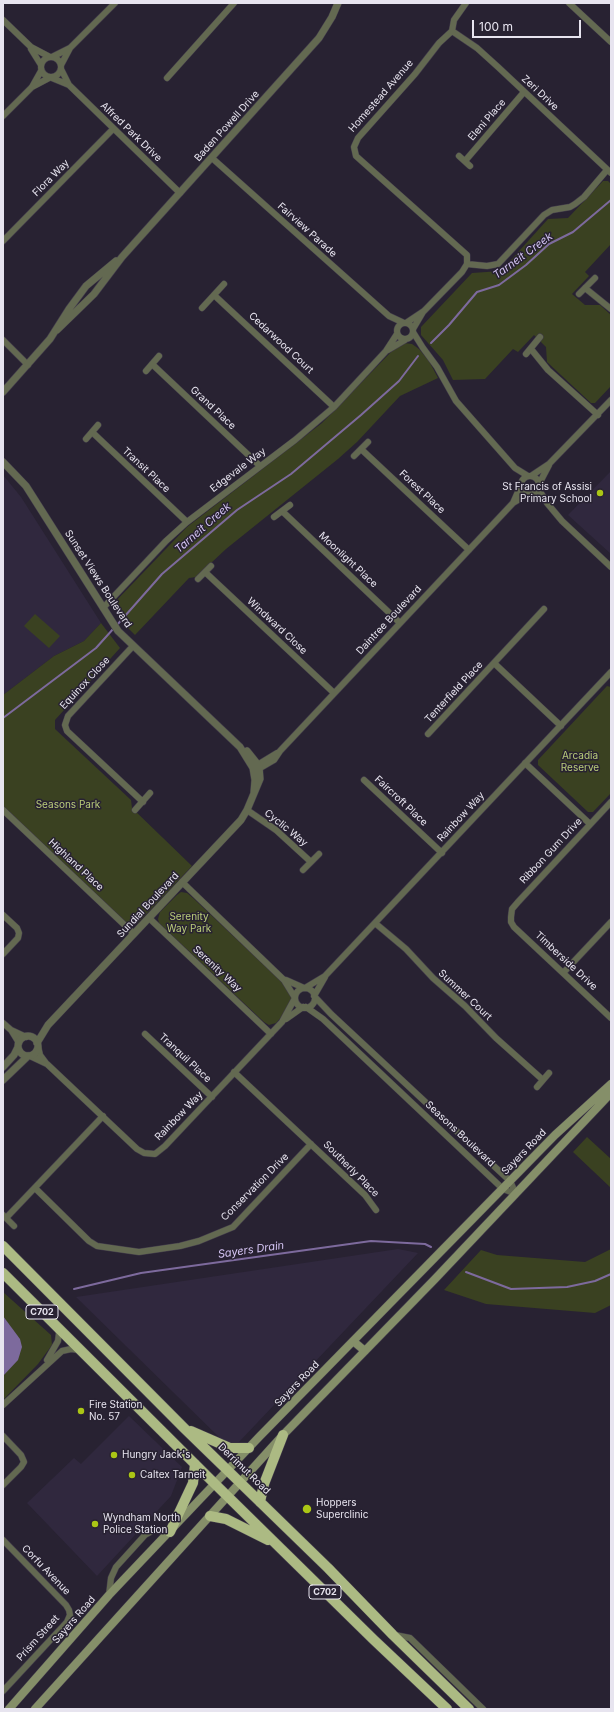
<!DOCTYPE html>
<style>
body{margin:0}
#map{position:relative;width:614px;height:1712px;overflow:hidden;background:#282232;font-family:Inter,sans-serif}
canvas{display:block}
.frame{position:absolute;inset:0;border:4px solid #e7e4ef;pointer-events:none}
.scale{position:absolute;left:472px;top:20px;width:109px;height:18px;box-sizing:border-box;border:2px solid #e7e4ef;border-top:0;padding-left:5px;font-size:12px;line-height:14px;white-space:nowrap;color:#e7e4ef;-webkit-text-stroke:3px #282232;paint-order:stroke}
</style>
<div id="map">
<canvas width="614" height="1712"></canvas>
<div class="frame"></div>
<div class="scale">100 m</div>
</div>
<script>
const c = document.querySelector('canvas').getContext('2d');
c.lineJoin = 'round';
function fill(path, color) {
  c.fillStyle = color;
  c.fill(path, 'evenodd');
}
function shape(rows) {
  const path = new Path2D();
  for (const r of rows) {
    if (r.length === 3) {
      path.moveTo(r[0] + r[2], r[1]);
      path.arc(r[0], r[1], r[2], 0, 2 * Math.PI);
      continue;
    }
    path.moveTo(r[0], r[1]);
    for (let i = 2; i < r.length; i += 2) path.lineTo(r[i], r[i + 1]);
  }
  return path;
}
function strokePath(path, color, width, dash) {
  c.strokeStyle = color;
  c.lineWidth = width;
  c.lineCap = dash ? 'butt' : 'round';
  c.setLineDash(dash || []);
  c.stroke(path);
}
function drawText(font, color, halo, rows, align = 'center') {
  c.font = font + ' Inter,sans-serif';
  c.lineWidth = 3;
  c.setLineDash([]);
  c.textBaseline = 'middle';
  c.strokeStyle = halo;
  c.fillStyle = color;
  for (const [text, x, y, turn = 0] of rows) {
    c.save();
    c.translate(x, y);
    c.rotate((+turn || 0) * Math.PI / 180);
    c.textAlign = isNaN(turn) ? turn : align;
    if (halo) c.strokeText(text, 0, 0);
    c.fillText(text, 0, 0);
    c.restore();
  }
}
const built = shape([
 [611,471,611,554,568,515],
 [3,475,21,497,101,623,84,641,54,656,3,695],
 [398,1249,418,1253,239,1442,224,1442,76,1297],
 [129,1416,182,1467,171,1496,97,1576,27,1503,74,1458,81,1464]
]);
const green = shape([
 [603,181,608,181,611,184,611,244,585,272,589,276,572,294,585,305,600,305,611,315,611,386,595,403,591,403,547,362,546,347,534,335,518,352,513,349,485,379,453,380,443,360,421,335,421,327,472,273,501,271,548,219,568,218],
 [404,343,412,344,419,349,429,361,438,378,400,396,357,442,338,459,226,549,196,577,189,578,135,635,127,627,113,604,187,527,322,423,391,352],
 [35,614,60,636,49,648,24,626],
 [101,623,120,648,55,720,55,729,131,800,132,808,192,866,138,923,134,925,126,922,3,806,3,695,54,656,84,641],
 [607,686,611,687,611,793,593,812,588,812,538,765,538,760],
 [181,892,187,893,193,898,284,984,291,997,291,1000,285,1013,276,1023,269,1025,264,1022,159,923,158,919,160,912,177,895],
 [587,1137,611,1159,611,1188,573,1152],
 [611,1249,611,1305,595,1313,486,1304,444,1290,481,1250,497,1255,585,1262],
 [3,1292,51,1335,52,1345,38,1364,3,1400]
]);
const water = shape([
 [3,1316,20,1339,22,1347,18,1360,3,1376]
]);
const stream = shape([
 [431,343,449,325,477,292,499,285,526,265,549,244,573,232,611,200],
 [117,625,162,574,237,510,291,474,361,415,399,381,418,356],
 [3,718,96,648,114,628],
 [466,1272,511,1289,567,1287,595,1281,611,1274],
 [74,1289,141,1273,371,1241,425,1244,431,1247]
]);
const minor = shape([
 [466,3,454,20,452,31,439,43,415,74,358,138,354,147,356,156,467,255,467,264],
 [569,3,611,42],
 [3,20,31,47,50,57],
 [452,31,477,48,498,67,611,173],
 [31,49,41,65],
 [51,67,10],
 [52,57,70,48,115,3],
 [61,65,70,48],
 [61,69,69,85,180,193],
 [52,78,69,85],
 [167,78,234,3],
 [32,87,49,78],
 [3,116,32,87,41,71],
 [459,156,470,166],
 [212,158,389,316,404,323],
 [465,161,524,92],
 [3,241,113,129],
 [585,288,611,309],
 [579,294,595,278],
 [214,295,334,407],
 [202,308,224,284],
 [405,331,8],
 [406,323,424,311,462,272,467,264,487,266,498,264,544,215,552,210,570,207,575,204,584,197,607,170],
 [413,329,423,312],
 [413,332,423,348,437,367,456,401,515,468,528,476],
 [3,340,28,365],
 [531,349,548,370,598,415],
 [388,350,405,340],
 [526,354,540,337],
 [152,364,260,466],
 [146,371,159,356],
 [92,432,187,522],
 [86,439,98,425],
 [361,449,469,550],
 [354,456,368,442],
 [531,476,549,464,611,400],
 [530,485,9],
 [539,484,549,465],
 [538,488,547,503,562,521,611,567],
 [513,503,528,494],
 [282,511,400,623],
 [274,517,290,505],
 [205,572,334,693],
 [198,579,211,566],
 [103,608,166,541,187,522,295,440,334,407,386,351,397,334],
 [133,646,68,716,65,725,67,731,143,802],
 [494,663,561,726],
 [428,734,544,609],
 [525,763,590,824],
 [254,767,277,753],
 [254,768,262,767,274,760,280,751,513,503,521,485],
 [364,780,442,853],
 [611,802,518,902,512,909,511,917,511,922,514,927,611,1018],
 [3,810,134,934],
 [135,810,150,793],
 [247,810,276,830,311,862],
 [303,870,319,854],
 [182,882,284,980,295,998],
 [3,915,17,928,19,933,18,938,3,954],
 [149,918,271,1034],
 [375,923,406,949,433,978,465,1006,496,1038,543,1080],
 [564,972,611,922],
 [286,980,304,988],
 [305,988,325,976,611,672],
 [305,998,10],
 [314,996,325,977],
 [315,997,331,1014,510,1181,516,1194],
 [306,1007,323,1019,503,1189,516,1194],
 [286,1019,303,1007],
 [3,1023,11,1030,19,1043],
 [11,1030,26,1037],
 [145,1034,212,1097],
 [38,1046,40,1055,46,1063],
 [30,1056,47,1064,137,1149,144,1153,155,1154,165,1146,282,1022,295,998],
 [234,1072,365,1195,376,1210],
 [537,1087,549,1073],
 [35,1188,89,1241,97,1246,139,1252,180,1246,199,1241,233,1227,311,1144],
 [3,1215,14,1226],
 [6,1218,103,1116],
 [47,1360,58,1341,59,1333,57,1328],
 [3,1405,62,1351,71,1349,79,1350],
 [3,1436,21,1455,24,1462,21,1467,3,1485],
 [3,1540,66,1605,69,1610,70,1615,67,1622,3,1691],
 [109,1595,111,1578,116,1567,145,1535,154,1530,170,1532],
 [395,1635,410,1638,483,1709]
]);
const tertiary = shape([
 [57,330,94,294,122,257,319,38,332,17,338,3],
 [3,392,50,339,69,309,86,286,116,261],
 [3,462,26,486,118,631,240,747,253,768,255,780,254,792],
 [28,1046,10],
 [37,1043,48,1025,241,820,247,810,260,779,259,766,247,751],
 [3,1067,14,1055,18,1047],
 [3,1080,28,1056]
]);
const secondary = shape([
 [353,1341,365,1351],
 [9,1709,109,1595,260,1436,555,1135,611,1084],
 [35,1709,283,1435,434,1280,611,1093]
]);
const trunk = shape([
 [3,1246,184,1428,328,1568,393,1635,469,1709],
 [3,1273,215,1484,374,1640,447,1709],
 [191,1431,230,1448,249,1448],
 [260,1502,264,1484,283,1435],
 [210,1516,226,1519,268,1540],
 [170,1532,193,1483,195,1464]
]);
const markers = [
 [600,493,4,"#abc615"],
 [81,1411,4,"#abc615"],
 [114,1455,4,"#abc615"],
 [132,1475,4,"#abc615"],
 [307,1509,5,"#abc615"],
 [95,1524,4,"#abc615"]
];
const shields = [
 [42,1312,32],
 [325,1592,32]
];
const shieldNames = [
 ["C702",42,1312],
 ["C702",325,1592]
];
const streetNames = [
 ["Zeri Drive",540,93,43],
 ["Homestead Avenue",381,96,-49],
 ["Eleni Place",487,120,-49],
 ["Baden Powell Drive",227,126,-48],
 ["Alfred Park Drive",131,132,44],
 ["Flora Way",51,178,-45],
 ["Fairview Parade",307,230,42],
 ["Cedarwood Court",281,343,43],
 ["Grand Place",213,408,43],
 ["Transit Place",146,470,43],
 ["Edgevale Way",238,470,-37],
 ["Forest Place",422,492,43],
 ["Moonlight Place",348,560,43],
 ["Sunset Views Boulevard",98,579,57],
 ["Daintree Boulevard",389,620,-47],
 ["Windward Close",277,626,43],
 ["Equinox Close",85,683,-47],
 ["Tenterfield Place",454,692,-47],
 ["Faircroft Place",401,801,43],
 ["Rainbow Way",461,817,-47],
 ["Cyclic Way",286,828,39],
 ["Ribbon Gum Drive",551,851,-47],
 ["Highland Place",76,865,43],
 ["Sundial Boulevard",148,905,-47],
 ["Timberside Drive",566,961,43],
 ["Serenity Way",217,969,43],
 ["Summer Court",465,995,43],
 ["Tranquil Place",185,1058,43],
 ["Rainbow Way",179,1116,-46],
 ["Seasons Boulevard",460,1134,43],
 ["Sayers Road",524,1152,-46],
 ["Southerly Place",351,1169,45],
 ["Conservation Drive",255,1187,-45],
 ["Sayers Road",297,1384,-46],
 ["Derrimut Road",244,1469,44],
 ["Corfu Avenue",46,1570,46],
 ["Sayers Road",74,1620,-49],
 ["Prism Street",38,1638,-48]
];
const poiNames = [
 ["St Francis of Assisi",592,487,"right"],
 ["Primary School",592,499,"right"],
 ["Fire Station",89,1405],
 ["No. 57",89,1417],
 ["Hungry Jack's",122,1455],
 ["Caltex Tarneit",140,1475],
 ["Hoppers",316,1503],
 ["Superclinic",316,1515],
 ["Wyndham North",103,1518],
 ["Police Station",103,1530]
];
const parkNames = [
 ["Arcadia",580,756],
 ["Reserve",580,768],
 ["Seasons Park",68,805],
 ["Serenity",189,917],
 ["Way Park",189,929]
];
const waterNames = [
 ["Tarneit Creek",523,256,-36],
 ["Tarneit Creek",203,528,-41],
 ["Sayers Drain",251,1250,-8]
];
fill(built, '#30283e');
fill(green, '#3a4121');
fill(water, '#7d6a9d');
strokePath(stream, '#7d6a9d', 2);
strokePath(minor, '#433d4c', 7);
strokePath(tertiary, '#433d4c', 8);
strokePath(secondary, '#433d4c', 9);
strokePath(trunk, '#433d4c', 11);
strokePath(minor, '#636951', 6);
strokePath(tertiary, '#636951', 7);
strokePath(secondary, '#858f69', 8);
strokePath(trunk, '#acba83', 10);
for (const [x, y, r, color] of markers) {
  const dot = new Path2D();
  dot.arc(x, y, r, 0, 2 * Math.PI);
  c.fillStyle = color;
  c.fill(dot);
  strokePath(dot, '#282232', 1.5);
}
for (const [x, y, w] of shields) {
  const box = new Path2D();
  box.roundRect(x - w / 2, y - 7, w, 14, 3);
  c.fillStyle = '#282232';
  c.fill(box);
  strokePath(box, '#e7e4ef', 1);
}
drawText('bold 9px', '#e7e4ef', null, shieldNames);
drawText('10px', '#e7e4ef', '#282232', streetNames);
drawText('10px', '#e7e4ef', '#282232', poiNames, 'left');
drawText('10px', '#bacd79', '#282232', parkNames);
drawText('italic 11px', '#d5c5f4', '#282232', waterNames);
</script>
